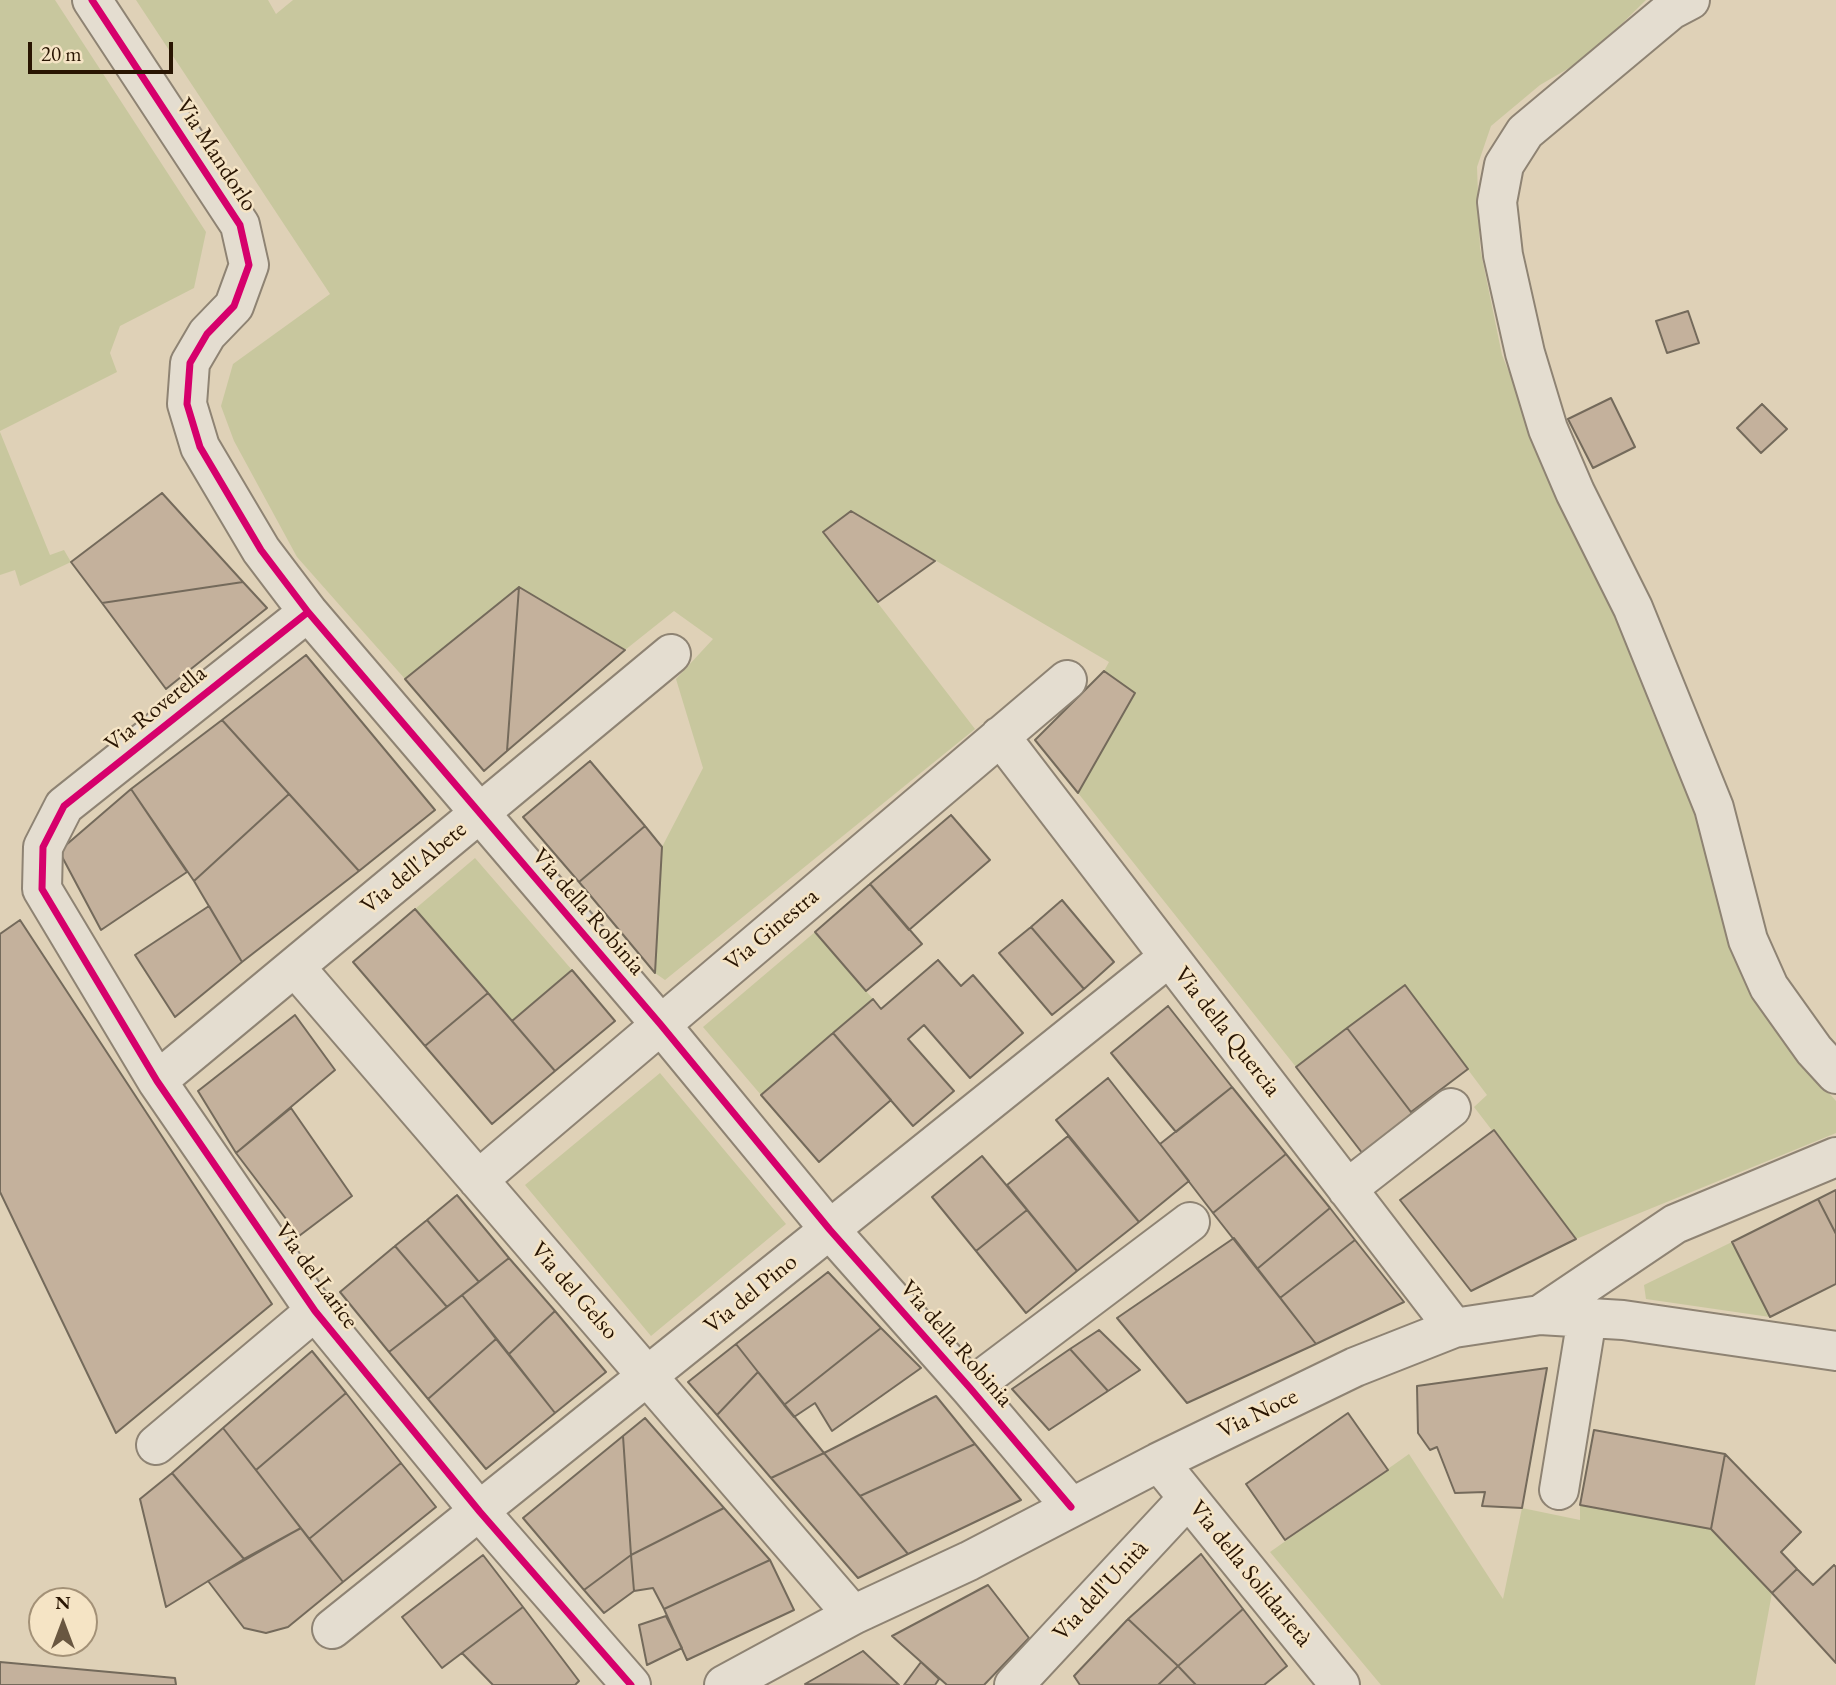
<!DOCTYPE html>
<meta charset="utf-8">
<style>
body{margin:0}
#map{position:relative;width:1836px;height:1685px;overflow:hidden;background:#dfd1b7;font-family:"EB Garamond",serif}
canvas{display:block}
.north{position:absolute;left:28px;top:1587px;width:70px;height:70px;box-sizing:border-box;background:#f5e4c5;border:2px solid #a39177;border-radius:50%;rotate:0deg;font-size:19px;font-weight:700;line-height:28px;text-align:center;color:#291502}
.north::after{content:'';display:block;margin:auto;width:24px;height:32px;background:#695741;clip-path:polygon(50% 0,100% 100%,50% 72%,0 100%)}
.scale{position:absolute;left:28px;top:42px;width:145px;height:32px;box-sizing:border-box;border:4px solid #291502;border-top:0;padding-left:9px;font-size:21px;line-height:24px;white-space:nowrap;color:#291502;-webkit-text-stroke:5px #f5e4c5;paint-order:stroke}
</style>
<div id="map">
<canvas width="1836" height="1685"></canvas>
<div class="north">N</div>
<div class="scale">20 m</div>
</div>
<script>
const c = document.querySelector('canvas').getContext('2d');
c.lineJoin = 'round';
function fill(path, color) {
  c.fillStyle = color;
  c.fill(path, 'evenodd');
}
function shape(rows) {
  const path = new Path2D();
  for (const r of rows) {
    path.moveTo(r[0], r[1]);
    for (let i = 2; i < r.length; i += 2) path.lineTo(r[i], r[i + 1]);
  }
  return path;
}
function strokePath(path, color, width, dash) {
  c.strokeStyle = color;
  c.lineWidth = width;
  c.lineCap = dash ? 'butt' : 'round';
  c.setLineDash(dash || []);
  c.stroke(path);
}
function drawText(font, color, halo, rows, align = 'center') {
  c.font = font + ' "EB Garamond",serif';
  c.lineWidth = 5;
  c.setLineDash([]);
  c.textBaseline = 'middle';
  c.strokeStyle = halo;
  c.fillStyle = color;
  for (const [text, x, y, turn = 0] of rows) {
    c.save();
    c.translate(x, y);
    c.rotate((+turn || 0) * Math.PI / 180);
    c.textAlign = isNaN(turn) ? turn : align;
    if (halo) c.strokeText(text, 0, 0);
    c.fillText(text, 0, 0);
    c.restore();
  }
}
const green = shape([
 [0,0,55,0,206,232,194,288,120,326,110,353,117,372,0,431],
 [136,0,268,0,276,14,293,0,1646,0,1588,57,1540,85,1491,126,1477,167,1480,248,1502,355,1565,509,1620,606,1649,704,1806,1067,1836,1101,1836,1133,1576,1239,1474,1107,1487,1095,1405,986,1296,1067,1078,793,1135,693,1104,671,1109,662,851,511,823,532,975,729,665,980,655,973,662,847,703,768,676,679,713,639,674,611,625,650,519,587,405,679,297,557,234,441,221,406,233,364,330,294],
 [0,432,50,555,64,550,71,562,20,586,15,570,0,575],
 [475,858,572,970,512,1021,415,909],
 [815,932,873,999,761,1095,703,1027],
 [660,1073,786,1224,651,1336,525,1185],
 [1732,1242,1770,1317,1646,1299,1644,1285],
 [1409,1454,1503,1599,1522,1508,1580,1520,1580,1505,1711,1529,1772,1593,1755,1685,1381,1685,1270,1552]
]);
const building = shape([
 [1688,311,1699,343,1667,353,1656,321,1688,311],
 [1611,398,1635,447,1593,468,1568,419,1611,398],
 [1762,404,1787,429,1761,453,1737,428,1762,404],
 [162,493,243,582,102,603,71,562,162,493],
 [851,511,935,561,878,602,823,532,851,511],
 [243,582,267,608,166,689,102,603,243,582],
 [519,587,625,650,507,751,519,587],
 [519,587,507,751,484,771,405,679,519,587],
 [306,655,435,810,359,871,222,720,306,655],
 [1104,671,1135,693,1078,793,1035,740,1104,671],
 [222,720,289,794,194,881,131,789,222,720],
 [590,761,645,826,579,882,523,817,590,761],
 [131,789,187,872,101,930,59,851,131,789],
 [289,794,359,871,242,962,194,881,289,794],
 [951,815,990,860,909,930,870,884,951,815],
 [645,826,662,847,655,973,579,882,645,826],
 [870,884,922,944,866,991,815,932,870,884],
 [1062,900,1114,962,1084,989,1031,927,1062,900],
 [209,906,242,962,175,1017,135,955,209,906],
 [415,909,488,993,425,1046,353,962,415,909],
 [20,920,272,1304,116,1433,0,1192,0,934,20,920],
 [1031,927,1084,989,1052,1015,999,953,1031,927],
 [938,960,961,986,973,975,1023,1033,970,1078,924,1025,908,1039,954,1091,913,1126,833,1033,873,999,881,1009,938,960],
 [572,970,615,1021,555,1071,512,1021,572,970],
 [1405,985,1468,1069,1411,1112,1347,1028,1405,985],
 [488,993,555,1071,492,1124,425,1046,488,993],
 [1168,1006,1232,1087,1176,1132,1111,1053,1168,1006],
 [295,1015,335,1070,236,1153,198,1091,295,1015],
 [1347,1028,1417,1120,1366,1158,1296,1067,1347,1028],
 [833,1033,891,1100,819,1162,761,1095,833,1033],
 [1108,1078,1189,1181,1139,1222,1056,1120,1108,1078],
 [1232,1087,1286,1154,1213,1213,1160,1144,1232,1087],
 [291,1108,352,1196,299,1236,236,1153,291,1108],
 [1494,1130,1576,1239,1471,1291,1400,1200,1494,1130],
 [1068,1136,1139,1222,1077,1271,1007,1185,1068,1136],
 [1286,1154,1330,1208,1257,1269,1213,1213,1286,1154],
 [982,1156,1027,1210,976,1251,932,1197,982,1156],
 [1836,1190,1836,1234,1818,1199,1836,1190],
 [457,1195,509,1258,479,1282,427,1220,457,1195],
 [1818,1199,1836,1234,1836,1284,1770,1317,1732,1242,1818,1199],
 [1330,1208,1355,1240,1280,1298,1257,1269,1330,1208],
 [1027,1210,1077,1271,1026,1313,976,1251,1027,1210],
 [427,1220,479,1282,447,1307,395,1246,427,1220],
 [1234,1238,1316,1344,1187,1403,1117,1318,1234,1238],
 [1355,1240,1404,1302,1316,1344,1280,1298,1355,1240],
 [395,1246,447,1307,389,1352,340,1292,395,1246],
 [509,1258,555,1311,509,1354,462,1295,509,1258],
 [828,1272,881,1328,784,1405,736,1344,828,1272],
 [462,1295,496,1339,428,1399,389,1352,462,1295],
 [555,1311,606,1372,555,1413,509,1354,555,1311],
 [881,1328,921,1368,832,1431,815,1403,794,1417,784,1405,881,1328],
 [1099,1330,1140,1370,1108,1391,1070,1349,1099,1330],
 [496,1339,555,1413,486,1469,428,1399,496,1339],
 [736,1344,758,1372,717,1415,688,1382,736,1344],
 [1070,1349,1108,1391,1049,1430,1012,1389,1070,1349],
 [312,1351,346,1393,256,1470,223,1428,312,1351],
 [1547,1368,1522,1508,1482,1506,1485,1492,1455,1493,1437,1447,1430,1450,1418,1433,1417,1386,1547,1368],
 [758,1372,824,1453,771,1478,717,1415,758,1372],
 [346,1393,401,1463,309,1539,256,1470,346,1393],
 [936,1396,975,1444,860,1496,824,1453,936,1396],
 [1348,1413,1388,1470,1285,1540,1246,1484,1348,1413],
 [645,1418,724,1508,631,1555,623,1436,645,1418],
 [223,1428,301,1528,244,1559,172,1473,223,1428],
 [1594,1430,1725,1454,1711,1529,1580,1505,1594,1430],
 [623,1436,631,1555,584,1590,523,1518,623,1436],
 [975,1444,1021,1500,908,1554,860,1496,975,1444],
 [824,1453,860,1496,908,1554,858,1578,771,1478,824,1453],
 [1725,1454,1801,1532,1781,1552,1797,1569,1772,1593,1711,1529,1725,1454],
 [401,1463,436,1507,343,1582,309,1539,401,1463],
 [172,1473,244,1559,166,1607,140,1499,172,1473],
 [724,1508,770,1560,664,1609,653,1588,634,1591,631,1555,724,1508],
 [301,1528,343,1582,288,1627,266,1633,244,1628,208,1581,301,1528],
 [1201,1554,1243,1609,1178,1666,1128,1619,1201,1554],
 [483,1555,523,1607,442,1668,402,1617,483,1555],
 [631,1555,634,1591,604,1613,584,1590,631,1555],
 [770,1560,794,1610,687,1660,664,1609,770,1560],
 [1834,1565,1836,1567,1836,1663,1772,1593,1797,1569,1813,1585,1834,1565],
 [988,1585,1029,1638,984,1685,947,1685,892,1636,988,1585],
 [523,1607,579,1681,575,1685,493,1685,462,1653,523,1607],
 [1243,1609,1287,1666,1264,1685,1196,1685,1178,1666,1243,1609],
 [666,1616,682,1648,647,1665,639,1625,666,1616],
 [1128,1619,1178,1666,1158,1685,1080,1685,1074,1676,1128,1619],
 [863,1651,899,1685,805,1684,863,1651],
 [0,1662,175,1678,176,1685,0,1685,0,1662],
 [921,1662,939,1679,935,1685,904,1685,921,1662],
 [1178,1666,1196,1685,1158,1685,1178,1666]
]);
const minor = shape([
 [92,0,240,225,249,265,234,306,207,334,190,363,187,404,200,447,261,550,308,612,661,1025,830,1230,970,1388,1071,1507],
 [1690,0,1671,10,1525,132,1504,165,1497,202,1503,255,1525,353,1548,429,1575,492,1633,608,1714,808,1748,940,1769,987,1814,1050,1836,1074],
 [308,612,64,806,43,847,42,889,157,1081,315,1311,480,1512,631,1685],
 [1000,736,1454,1328],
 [295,967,853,1615],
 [157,1081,671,654],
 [478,1180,1067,680],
 [1347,1189,1451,1108],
 [1540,1315,1675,1224,1836,1157],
 [970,1388,1190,1222],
 [156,1445,315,1311],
 [1159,1462,1340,1685],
 [1559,1490,1587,1318],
 [332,1629,1169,957],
 [724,1685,853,1615,969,1561,1159,1462,1355,1367,1454,1328,1540,1315,1623,1320,1836,1351],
 [1014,1685,1188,1498]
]);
const cycleway = shape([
 [92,0,240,225,249,265,234,306,207,334,190,363,187,404,200,447,261,550,308,612,661,1025,830,1230,970,1388,1071,1507],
 [308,612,64,806,43,847,42,889,157,1081,315,1311,480,1512,631,1685]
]);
const streetNames = [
 ["Via Mandorlo",216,155,57],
 ["Via Roverella",156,709,-39],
 ["Via dell'Abete",414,868,-40],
 ["Via della Robinia",588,912,49],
 ["Via Ginestra",772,930,-40],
 ["Via della Quercia",1227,1032,52],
 ["Via del Larice",316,1276,54],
 ["Via del Gelso",574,1291,49],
 ["Via del Pino",751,1294,-39],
 ["Via della Robinia",956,1344,49],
 ["Via Noce",1258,1414,-26],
 ["Via della Solidarietà",1250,1574,51],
 ["Via dell'Unità",1101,1591,-47]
];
fill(green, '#c8c79e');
fill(building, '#c4b19c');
strokePath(building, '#746a5b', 2);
strokePath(minor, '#8e8373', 42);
strokePath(minor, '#e4ddd0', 38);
strokePath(cycleway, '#d6006c', 7);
drawText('24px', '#291502', '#f5e4c5', streetNames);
</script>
